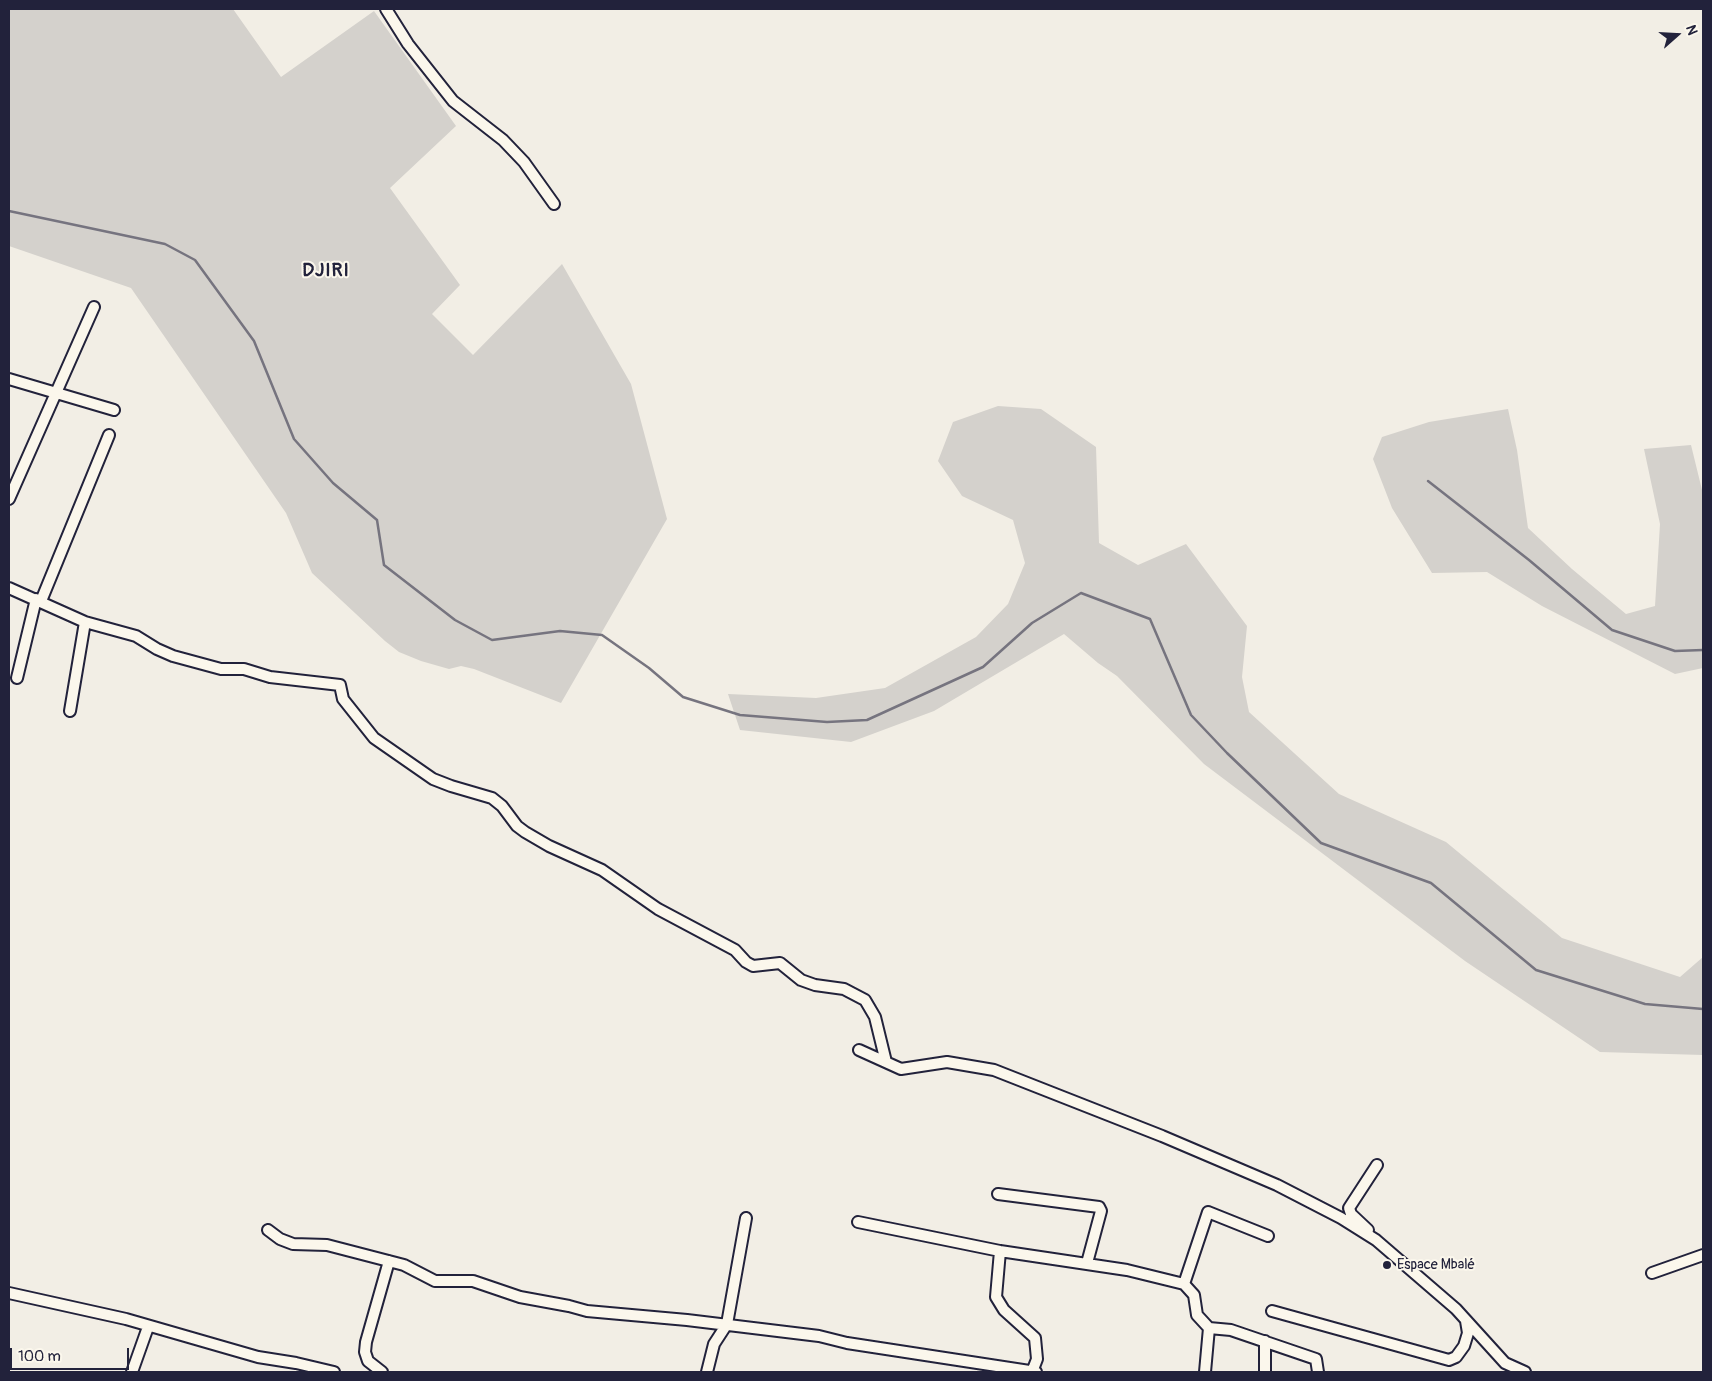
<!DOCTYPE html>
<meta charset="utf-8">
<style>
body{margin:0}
#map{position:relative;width:1712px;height:1381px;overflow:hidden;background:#f2eee5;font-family:Pangolin,sans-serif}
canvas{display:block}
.frame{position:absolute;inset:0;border:10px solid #22223b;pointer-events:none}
.north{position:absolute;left:1652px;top:10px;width:50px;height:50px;-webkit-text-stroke:4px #fbf7ec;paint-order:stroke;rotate:71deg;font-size:14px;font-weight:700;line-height:20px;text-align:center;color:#22223b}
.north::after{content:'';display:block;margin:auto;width:18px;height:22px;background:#22223b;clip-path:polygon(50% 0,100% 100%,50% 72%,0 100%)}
.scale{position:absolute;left:10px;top:1348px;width:119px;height:22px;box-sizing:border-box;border:2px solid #22223b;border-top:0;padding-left:6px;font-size:15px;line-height:18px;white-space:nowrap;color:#22223b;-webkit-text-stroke:4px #fbf7ec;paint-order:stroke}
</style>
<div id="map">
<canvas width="1712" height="1381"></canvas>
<div class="frame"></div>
<div class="north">N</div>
<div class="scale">100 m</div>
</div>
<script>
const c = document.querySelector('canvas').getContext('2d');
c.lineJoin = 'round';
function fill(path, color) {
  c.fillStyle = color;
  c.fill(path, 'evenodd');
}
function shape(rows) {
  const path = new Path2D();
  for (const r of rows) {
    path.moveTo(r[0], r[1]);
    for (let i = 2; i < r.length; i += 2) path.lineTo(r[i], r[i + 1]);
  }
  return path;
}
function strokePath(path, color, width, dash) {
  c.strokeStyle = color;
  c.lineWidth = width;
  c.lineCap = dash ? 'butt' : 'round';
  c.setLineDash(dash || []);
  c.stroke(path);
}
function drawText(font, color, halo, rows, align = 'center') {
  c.font = font + ' Pangolin,sans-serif';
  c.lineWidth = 4;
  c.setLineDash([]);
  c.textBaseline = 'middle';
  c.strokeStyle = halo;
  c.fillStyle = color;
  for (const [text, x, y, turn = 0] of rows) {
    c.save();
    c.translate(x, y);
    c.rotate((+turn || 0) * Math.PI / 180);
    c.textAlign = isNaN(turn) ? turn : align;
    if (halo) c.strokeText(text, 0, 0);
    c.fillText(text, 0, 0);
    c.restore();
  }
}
const green = shape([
 [9,9,233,9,281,77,374,11,456,126,390,188,460,285,432,314,473,355,562,264,631,384,667,519,561,703,474,669,461,666,449,669,421,661,399,652,385,641,312,573,286,513,131,288,9,246],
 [998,406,1041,409,1096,447,1099,543,1138,565,1186,544,1247,626,1242,677,1249,712,1339,794,1446,842,1562,938,1680,977,1703,957,1703,1055,1600,1052,1465,961,1204,764,1117,676,1098,663,1064,634,934,711,851,742,740,730,728,694,816,698,885,688,976,637,1008,604,1025,563,1013,520,962,496,938,461,953,422],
 [1508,409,1517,450,1528,528,1572,569,1626,614,1655,606,1660,524,1644,449,1691,445,1703,494,1703,668,1675,674,1542,606,1487,572,1432,573,1392,508,1373,459,1382,437,1429,422]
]);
const stream = shape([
 [9,211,165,244,195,260,254,341,294,439,333,483,377,520,384,565,455,620,492,640,560,631,602,635,649,668,683,697,740,715,827,722,867,720,983,667,1032,623,1081,593,1150,619,1191,715,1227,753,1321,843,1431,883,1536,970,1645,1004,1703,1009],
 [1428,481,1529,560,1612,630,1675,651,1703,650]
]);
const minor = shape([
 [386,9,408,44,453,101,503,140,524,162,554,204],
 [9,379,114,410],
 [9,499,94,307],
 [9,588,85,622,136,636,157,649,173,656,221,669,244,669,270,677,340,685,343,699,374,738,433,779,451,786,492,798,502,806,517,826,525,832,549,846,602,870,658,909,735,950,746,962,753,966,780,963,801,980,815,985,844,989,865,1000,875,1017,886,1062],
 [41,601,109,435],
 [17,678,36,599],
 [70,711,85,622],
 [859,1050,901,1069,947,1062,994,1070,1162,1136,1277,1185,1341,1218,1376,1240,1456,1309,1505,1363,1525,1372],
 [998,1194,1099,1207,1101,1211,1087,1263],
 [858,1222,1000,1251,1127,1270,1184,1284,1194,1295,1197,1315,1209,1328,1205,1372],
 [268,1230,280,1239,293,1244,327,1245,404,1265,435,1281,473,1281,520,1297,569,1306,587,1311,687,1320,819,1336,847,1343,1036,1372],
 [1368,1230,1351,1214,1349,1208,1377,1165],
 [1000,1251,996,1297,1004,1310,1035,1338,1037,1359,1032,1372],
 [1652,1273,1703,1255],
 [1184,1284,1208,1212,1268,1236],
 [9,1293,126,1319,258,1357,296,1363,334,1372],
 [1272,1311,1449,1360,1456,1357,1464,1346,1468,1333,1466,1321],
 [1209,1328,1231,1330,1316,1359,1318,1372],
 [1265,1341,1265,1372],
 [132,1372,148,1327],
 [382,1372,368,1361,365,1352,366,1342,389,1261],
 [707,1372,714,1344,727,1324,746,1218]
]);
const markers = [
 [1387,1265,5,"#22223b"]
];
const poiNames = [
 ["Espace Mbalé",1397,1265]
];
const districtNames = [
 ["DJIRI",326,271]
];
fill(green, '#d4d1cc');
strokePath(stream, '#76747f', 2.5);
strokePath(minor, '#22223b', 14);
strokePath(minor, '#fbf7ec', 10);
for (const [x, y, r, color] of markers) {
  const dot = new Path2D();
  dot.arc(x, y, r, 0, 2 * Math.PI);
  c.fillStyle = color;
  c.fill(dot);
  strokePath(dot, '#fbf7ec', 2);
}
drawText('14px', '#22223b', '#fbf7ec', poiNames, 'left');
c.letterSpacing = '1px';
drawText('bold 19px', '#22223b', '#fbf7ec', districtNames);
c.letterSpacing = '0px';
</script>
